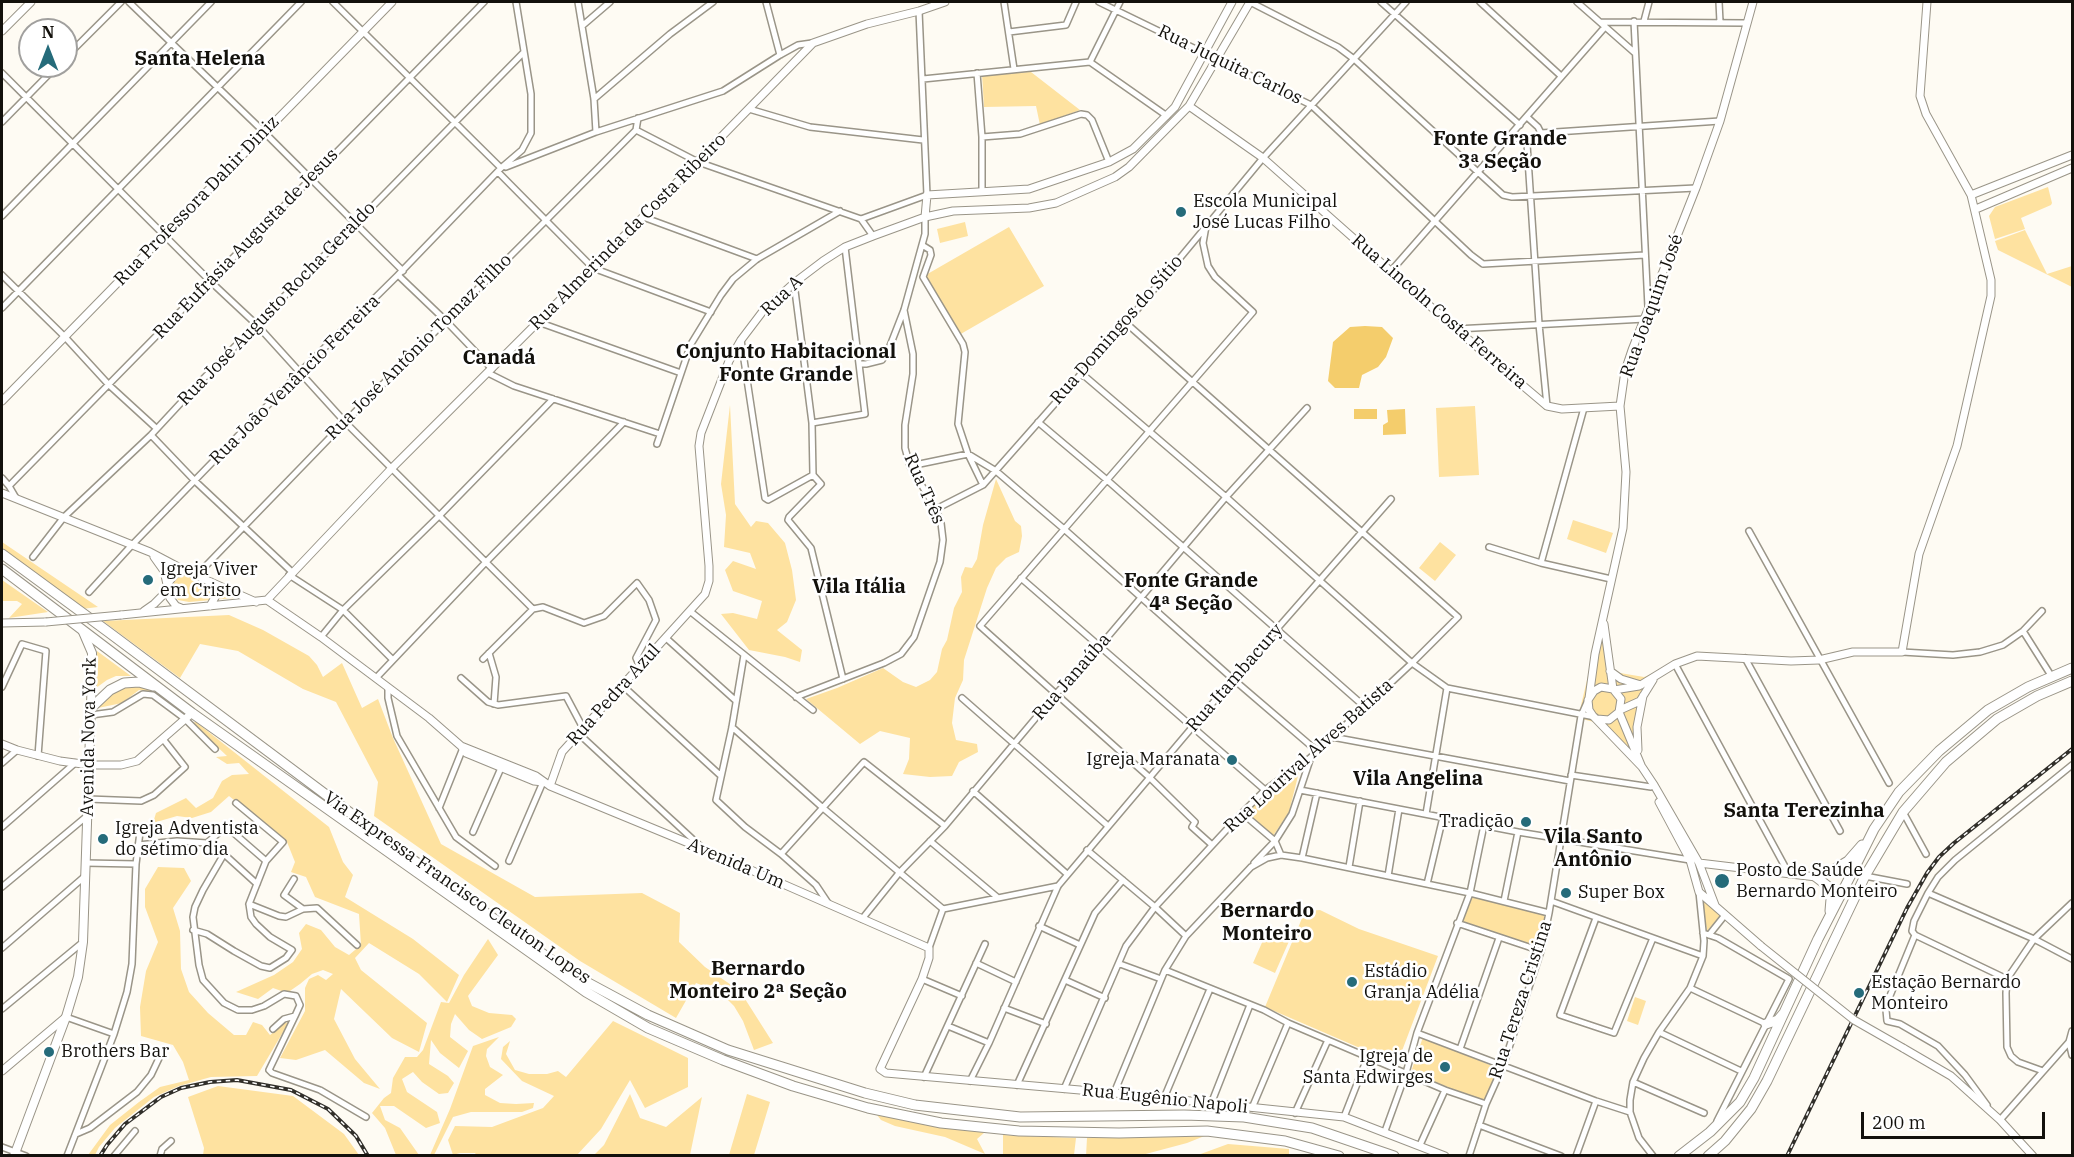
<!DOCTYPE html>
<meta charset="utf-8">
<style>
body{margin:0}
#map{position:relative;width:2074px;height:1157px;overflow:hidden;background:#fefbf3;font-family:"IBM Plex Serif",serif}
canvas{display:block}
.frame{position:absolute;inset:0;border:3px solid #13110c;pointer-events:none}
.north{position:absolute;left:18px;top:18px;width:60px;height:60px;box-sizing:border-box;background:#fff;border:2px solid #a1a09e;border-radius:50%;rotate:0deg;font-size:16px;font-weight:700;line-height:24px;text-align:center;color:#13110c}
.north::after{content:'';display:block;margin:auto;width:21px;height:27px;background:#256b7a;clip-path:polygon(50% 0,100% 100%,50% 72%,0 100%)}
.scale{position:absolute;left:1861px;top:1112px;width:184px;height:27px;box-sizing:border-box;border:3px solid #13110c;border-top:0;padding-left:8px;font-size:18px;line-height:21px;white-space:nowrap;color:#13110c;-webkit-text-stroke:4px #fff;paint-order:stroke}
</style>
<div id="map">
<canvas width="2074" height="1157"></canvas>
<div class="frame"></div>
<div class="north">N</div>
<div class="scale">200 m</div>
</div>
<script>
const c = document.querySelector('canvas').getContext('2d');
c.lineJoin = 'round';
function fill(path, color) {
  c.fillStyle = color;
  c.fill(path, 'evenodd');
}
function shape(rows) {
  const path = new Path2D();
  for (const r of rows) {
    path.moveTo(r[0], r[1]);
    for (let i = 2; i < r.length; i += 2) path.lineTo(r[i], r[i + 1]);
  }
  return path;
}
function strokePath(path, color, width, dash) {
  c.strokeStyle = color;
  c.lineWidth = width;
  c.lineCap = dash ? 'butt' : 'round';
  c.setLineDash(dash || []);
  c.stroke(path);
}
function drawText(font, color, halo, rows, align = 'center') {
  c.font = font + ' "IBM Plex Serif",serif';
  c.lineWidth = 5;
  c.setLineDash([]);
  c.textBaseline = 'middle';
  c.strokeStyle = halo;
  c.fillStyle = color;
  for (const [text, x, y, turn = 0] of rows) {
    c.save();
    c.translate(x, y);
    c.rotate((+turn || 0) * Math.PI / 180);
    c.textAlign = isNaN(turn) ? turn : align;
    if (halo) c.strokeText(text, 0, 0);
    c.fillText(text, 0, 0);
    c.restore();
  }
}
const green = shape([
 [1031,72,1080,110,1040,125,1036,106,984,107,982,74],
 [2048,187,2052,203,2051,205,2021,218,2025,229,1995,239,1989,216,1995,207],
 [965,222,968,236,940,243,937,229],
 [1009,227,1044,286,959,335,924,276],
 [2025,230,2047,274,2072,266,2072,287,1998,250,1995,241],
 [730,405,735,504,751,527,756,521,768,523,785,543,792,570,796,600,787,622,777,630,802,650,800,662,785,657,749,650,721,614,733,613,757,619,762,601,733,591,725,570,733,561,756,569,750,553,724,547,726,515,721,484],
 [1475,406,1479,475,1439,477,1436,408],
 [996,479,1015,521,1021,526,1022,536,1019,552,1006,558,996,568,987,588,964,660,963,680,955,698,952,723,956,740,977,744,978,752,959,762,952,776,930,777,903,774,909,759,910,738,880,731,860,744,806,699,837,688,883,668,903,682,916,687,930,680,937,672,942,649,947,640,954,608,962,592,961,577,965,567,972,568,977,559,983,525],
 [1573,520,1613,533,1606,553,1567,539],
 [2,542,98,607,82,609,2,551],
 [1440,542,1456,555,1435,581,1419,568],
 [160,558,245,597,189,602,178,600,172,593],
 [2,580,48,612,9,618,22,604,17,601,2,601],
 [229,615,263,630,309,656,317,665,323,677,342,663,362,708,378,699,393,738,441,844,535,897,642,893,680,913,679,942,705,967,740,991,773,1043,754,1050,743,1021,734,1006,720,992,696,983,676,1018,580,961,374,816,378,782,336,702,303,689,238,651,200,644,180,678,103,621],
 [1602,617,1614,669,1620,673,1644,677,1669,667,1641,696,1636,726,1640,767,1594,722,1578,718],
 [97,651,131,676,116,676,107,680,96,688,95,672],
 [128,686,147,687,169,700,164,699,156,693,139,690,122,703,98,708,109,693],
 [196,722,329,827,343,862,353,875,345,897,413,939,459,975,447,1002,419,974,369,943,355,958,361,970,427,1023,419,1052,392,1038,341,989,334,1019,355,1059,380,1089,364,1083,325,1050,296,1060,280,1058,305,1011,305,988,309,979,318,975,326,980,333,974,323,970,312,974,300,984,287,993,273,988,258,999,236,992,274,975,293,962,302,949,299,933,306,924,321,930,335,947,349,955,361,945,359,914,315,897,306,877,291,872,295,862,287,842,229,796,211,812,192,818,177,816,153,823,156,813,186,798,196,808,213,798,222,781,232,775,249,774,239,763,227,764,216,757,227,756,192,723],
 [1299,772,1289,812,1273,836,1247,812,1266,793],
 [158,867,184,868,191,881,173,908,180,931,181,969,189,992,208,1013,234,1035,246,1035,253,1022,262,1025,270,1035,285,1023,289,1022,257,1076,211,1077,179,1086,154,1097,115,1128,99,1147,95,1155,88,1155,110,1125,139,1102,160,1087,189,1080,183,1062,173,1045,141,1036,140,1007,146,971,158,942,145,907,145,889],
 [1471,896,1545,914,1538,948,1462,923],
 [1702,897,1720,916,1707,931],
 [1320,910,1359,929,1438,956,1397,1064,1265,1007,1305,911],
 [1268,929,1290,939,1275,973,1253,963],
 [488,939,498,955,468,996,472,1006,489,1013,512,1015,516,1019,511,1027,482,1039,469,1030,455,1014,451,1024,450,1037,468,1051,459,1068,440,1053,431,1040,429,1064,448,1076,454,1083,448,1093,439,1094,422,1082,413,1072,402,1079,407,1092,437,1112,440,1123,426,1128,394,1106,380,1106,385,1120,400,1128,419,1155,396,1155,385,1128,372,1113,384,1098,391,1093,393,1078,405,1057,417,1057,423,1050,441,1002,449,1003,464,975],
 [1635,997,1646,1001,1638,1025,1627,1021],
 [613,1021,688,1058,688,1087,645,1108,630,1080,601,1129,577,1155,477,1156,475,1153,460,1153,453,1155,448,1140,455,1126,492,1127,543,1108,554,1096,522,1081,501,1059,503,1047,510,1041,506,1054,515,1070,529,1074,547,1074,558,1071,566,1077],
 [499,1037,487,1049,486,1056,490,1067,503,1075,485,1089,485,1095,500,1103,516,1104,534,1103,533,1108,522,1112,471,1112,453,1117,434,1155,430,1155,450,1109,473,1046],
 [1423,1037,1502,1070,1490,1099,1481,1101,1411,1072],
 [218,1086,293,1096,344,1134,359,1155,203,1155,204,1148,188,1097],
 [630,1094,640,1118,666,1127,702,1097,690,1155,594,1155,604,1145],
 [747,1094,770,1102,754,1155,729,1155],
 [877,1115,985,1132,977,1139,985,1154,945,1137,895,1126,881,1120],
 [1003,1135,1076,1138,1074,1155,1003,1155],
 [1207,1135,1187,1143,1142,1155,1086,1156,1087,1138],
 [1228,1144,1289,1149,1289,1155,1198,1155]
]);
const water = shape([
 [1365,326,1382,327,1393,338,1386,357,1378,367,1362,375,1359,388,1335,388,1328,381,1333,342,1350,327],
 [1354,409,1377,409,1377,419,1354,419],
 [1405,409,1406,434,1383,435,1383,425,1388,422,1387,410]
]);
const street = shape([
 [129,2,264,132,403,271],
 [333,2,501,168],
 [578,2,594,99,596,132],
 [766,2,780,55],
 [1004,2,1014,69],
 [1099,2,1311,105,1471,255,1483,264,1645,255],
 [1250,2,1338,47,1354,59,1503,195,1512,197,1696,188],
 [1381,2,1520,125],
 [1480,2,1561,76],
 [1577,2,1635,53],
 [1719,2,1720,22],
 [1634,21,1648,307],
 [1644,21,1649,2],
 [1600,22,1746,23],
 [582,26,610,2],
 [1009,32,1066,25,1076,2],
 [66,57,121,2],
 [1090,62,1167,116],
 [2,73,210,281,257,325,345,422,533,609,483,659],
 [977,73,982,137,982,192],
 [923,79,1090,62,1120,2],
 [594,99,670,34,713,2],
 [749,109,810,127,923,140],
 [2,122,57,66],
 [636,130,698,162,861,219,873,236],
 [1541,133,1720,121],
 [1512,135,1523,143,1536,140,1541,133,1538,127,1527,117],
 [982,137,1020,134,1081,114,1087,115,1092,120,1109,162],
 [1527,144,1539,324,1547,406],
 [506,167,596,132,723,91,780,55,798,45,812,43],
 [498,172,593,268,711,312],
 [2,216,211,2],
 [643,217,757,259],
 [861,219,927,195,919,11],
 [1206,226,1203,243,1208,266,1215,277,1253,312,980,626,1149,777,1195,822,1192,827,1211,844],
 [922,245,930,250,931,255,923,277,963,344,965,352,958,424,968,454,983,485],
 [1391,271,1605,27],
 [2,275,65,337,109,385,156,428],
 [398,275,445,320,492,369],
 [2,308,301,2],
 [538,322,681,373],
 [1456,329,1645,319],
 [741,340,765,498,768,500,813,475,812,423,794,283],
 [859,364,866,364,882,360,888,351,904,310,925,234,925,217],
 [488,373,514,386,660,434],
 [1081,373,1226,497,1412,663,1447,688,1595,717],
 [1038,422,1107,480,1365,707],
 [812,423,865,414,845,247],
 [151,435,195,481,292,572],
 [657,444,691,344,721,295,733,279,757,259,840,211],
 [910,466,968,454,996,471,1064,529,1233,679,1317,751],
 [813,475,821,484,789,517,788,520,811,548,843,679],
 [2,478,9,486,16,498],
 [9,486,484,2],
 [936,509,983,485,1126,323,1263,158,1406,2],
 [1749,531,1889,783],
 [1489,547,1541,563,1611,579],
 [33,557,64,517,151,435,202,380,524,52],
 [1541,563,1584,408],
 [197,575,345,422,636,130,638,118],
 [289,575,343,610,392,659],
 [1021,578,1265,790],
 [89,592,131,546,299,373,398,275,501,168,522,150,531,133,531,94,516,2],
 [533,609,543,607,584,623,604,616,637,583,649,600,656,620,636,658,640,667],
 [691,612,813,710],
 [2023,631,2052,677],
 [321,637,343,610,440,515,553,399],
 [666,638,735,700],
 [1902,652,1953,655,1980,652,2003,645,2023,631,2042,611],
 [489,653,496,677,494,704],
 [744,655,732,727,716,800,745,827,781,854,816,885,828,903],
 [1745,658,1840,831],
 [1675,664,1789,874],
 [376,678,485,563,624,422],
 [461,678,488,702,498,705,566,696,583,728],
 [623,686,720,775],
 [2,687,22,644,46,651,38,756],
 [388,688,388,698,397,736,456,837,495,866],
 [796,697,884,663,901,654,914,637,940,562,943,540,941,523,936,509,910,466,905,448,905,425,913,374,913,354,904,310],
 [962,698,1108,826],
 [91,715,113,712,143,694,153,695,184,718,215,749],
 [732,727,823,808,943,909],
 [579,734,700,846],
 [1332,737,1570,781],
 [2,763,17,750],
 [1571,775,1651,787,1654,785],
 [1300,790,1518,832,1690,860],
 [973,791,1067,874],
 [88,799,141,801,154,795,185,767,163,739],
 [439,808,463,748],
 [1903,812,1926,854],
 [1242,813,1275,841,1281,855],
 [1426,814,1447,688],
 [2,827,75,763],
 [473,832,501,768],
 [930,841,997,897],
 [207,843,223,829,228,828,266,861],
 [138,845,177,841,207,843,224,854,257,884],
 [1087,850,1155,907,1186,936],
 [224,854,203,890,195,907,193,917,199,965,203,980,224,1003,238,1010,252,1010,264,1006,284,994,296,996,300,1005,295,1016,284,1019,273,1029],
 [781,854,864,762,945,826],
 [1302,858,1317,793],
 [509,861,543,782],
 [85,863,136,864],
 [1254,863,1275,841,1292,814,1310,760],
 [1349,867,1360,801],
 [1388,876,1399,809],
 [1865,876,1907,884],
 [294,879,284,895,303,909],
 [1427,884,1443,817],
 [2,887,87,816],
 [1928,893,2034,939,2072,959],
 [1504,901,1518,832],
 [1551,901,1703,956],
 [249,904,279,916,286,917,303,909,317,908,357,945],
 [943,909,1058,886],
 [1596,918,1560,1015,1614,1033,1653,938],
 [862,919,899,873,945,826,1055,695,1100,646,1226,497,1307,408],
 [1457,923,1541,951],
 [1039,926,1080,945],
 [193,930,207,934,234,951,261,966,270,968,286,958,292,950,270,937,256,924,251,917,249,904,266,861,283,842,236,803],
 [1703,933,1718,938,1789,979,1717,1121],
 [1709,935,1725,915],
 [1915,935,2007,979],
 [2,948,84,877],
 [929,948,943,909],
 [976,963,1016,982],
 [1120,964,1161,979],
 [1165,970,1264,1010,1288,1023,1445,1090,1486,1104],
 [922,979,962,996],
 [1065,980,1105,998],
 [1690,988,1766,1024],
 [1004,1008,1046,1024],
 [2,1009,83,942],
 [295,1016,269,1070,272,1073,320,1090,366,1117],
 [66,1017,114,1034],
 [948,1026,989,1043],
 [1659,1032,1741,1071],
 [1417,1033,1596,1101,1630,1112],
 [2069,1042,2072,1055],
 [1460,1049,1499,938],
 [2043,1071,2018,1062,2011,1056,2007,1047,2006,993,2007,979,2034,939,2072,903],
 [924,1077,985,944],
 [970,1081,989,1043,1058,886,1233,679,1391,499],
 [1633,1082,1704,1113],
 [1017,1085,1095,913,1123,880],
 [1064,1089,1126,946,1155,907,1242,813,1265,790,1310,758,1412,663,1458,617,1126,323],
 [1114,1093,1165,970,1186,936,1251,867,1267,858,1281,855,1302,858,1470,893,1549,913],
 [1164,1098,1210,989],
 [1211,1104,1250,1005],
 [1987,1105,1965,1075,1938,1046,1900,1024,1887,1021,1886,1010,1887,1003,1915,935,1912,931,1914,921,1928,893,1938,877,1955,860,2072,765],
 [1252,1108,1288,1023],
 [1295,1113,1328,1040],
 [1344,1117,1368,1056],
 [2000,1120,2069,1042,2072,1031],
 [1479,1125,1561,1156],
 [1385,1131,1406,1073,1417,1033,1470,893,1484,825],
 [76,1134,90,1128,137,1092,151,1075,161,1054],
 [1420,1145,1445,1090],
 [2,1147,26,1156],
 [67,1156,114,1034,127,992,132,964,136,864,140,832],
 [114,1156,135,1131],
 [160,1156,162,1149,171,1141],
 [1469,1156,1486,1104,1503,1066,1541,951,1549,913,1581,716,1588,700],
 [1576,1156,1596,1101],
 [1653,1156,1639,1138,1630,1112,1630,1100,1633,1082,1644,1058,1659,1032,1690,988,1703,956,1704,941,1699,892]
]);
const secondary = shape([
 [2,31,31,2],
 [1189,106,1263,158,1456,329,1547,406,1562,409,1620,406],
 [1971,195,2072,155],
 [1976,209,2072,168],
 [925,217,927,195,1029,189,1109,162,1133,149,1175,107,1232,2],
 [2,401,392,2],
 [2,493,150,552,186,571,256,602],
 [154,557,164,571,170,598,176,606,181,608],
 [168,583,175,574,186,571],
 [267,600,391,469,643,217,813,43,867,24,919,11,945,2],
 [267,600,321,637,429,718,461,746,466,753,534,781,543,782],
 [210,606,217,594,215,587,211,582],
 [144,611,154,604,167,591],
 [121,615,267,600],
 [2,623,46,622],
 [1604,624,1613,689],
 [1610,671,1621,679,1641,685],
 [1614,690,1639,686,1675,664,1697,656,1791,661,1819,660,1853,652,1902,652,1919,554,1957,446,1991,296,1991,280,1971,195,1926,114,1920,96,1927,2],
 [1589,698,1595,654,1623,528,1626,472,1620,406,1625,371,1632,350,1696,188,1720,121,1753,2],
 [1620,710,1640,701,1653,680],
 [1619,712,1641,765],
 [1597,719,1609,720,1619,712,1621,699,1613,689,1601,687,1594,691,1588,700,1589,710,1593,716,1642,767,1654,785,1699,863,1715,905],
 [2,744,17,750,60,761,90,765,121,765,137,761,192,713],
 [461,746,536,776,550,786,703,849,929,948,929,958,922,979,880,1069,886,1073,1114,1093,1344,1117,1445,1156],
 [1638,750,1637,727,1643,696],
 [550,786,562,752,705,594,709,581,709,566,699,446,701,433,729,361,741,340,763,311,794,283,823,261,845,247,873,236,925,217,953,211,1029,208,1056,203,1115,177,1129,167,1189,106,1250,2],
 [1659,802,1690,860,1699,892,1761,946],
 [1699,863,1816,877],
 [1903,1048,1951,1076,2000,1120,2033,1156],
 [2,1071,66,1017]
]);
const primary = shape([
 [14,1156,66,1017,78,977,83,942,92,675,92,653,83,632]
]);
const highway = shape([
 [2,554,107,631,436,877,568,972,648,1015,728,1050,865,1093,915,1105,1020,1117,1184,1115,1244,1117,1312,1128,1394,1156],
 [2,569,192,713,586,992,648,1028,723,1060,793,1086,868,1108,941,1123,1019,1131,1119,1133,1207,1131,1285,1141,1339,1156],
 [92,707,110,690,124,683,139,682,153,686],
 [1830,911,1831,899,1829,887,1816,877,1833,870,1848,861,1862,845],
 [1766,1024,1778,1020,1783,1014],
 [1679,1156,1710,1132,1740,1102,1754,1078,1818,939,1856,865,1874,829,1899,792,1939,751,1988,710,2028,687,2072,668],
 [1708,1156,1725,1141,1751,1109,1767,1081,1865,876,1903,812,1946,762,1997,719,2037,696,2072,681]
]);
const rail = shape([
 [100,1156,107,1145,125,1124,161,1097,181,1088,210,1082,237,1080,291,1090,328,1109,356,1136,368,1156],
 [1787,1156,1907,908,1927,873,1939,857,1954,843,2072,749]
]);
const secondaryBridge = shape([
 [46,622,121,615],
 [1761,946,1854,1020,1903,1048]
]);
const markers = [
 [1181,212,6,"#256b7a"],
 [148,580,6,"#256b7a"],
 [1232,760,6,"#256b7a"],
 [1526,822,6,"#256b7a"],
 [103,839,6,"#256b7a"],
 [1722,881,8,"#256b7a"],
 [1566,893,6,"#256b7a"],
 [1352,982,6,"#256b7a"],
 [1859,993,6,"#256b7a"],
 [49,1052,6,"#256b7a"],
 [1445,1067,6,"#256b7a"]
];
const streetNames = [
 ["Rua Juquita Carlos",1230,65,26],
 ["Rua Professora Dahir Diniz",197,201,-46],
 ["Rua Almerinda da Costa Ribeiro",628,232,-45],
 ["Rua Eufrásia Augusta de Jesus",246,244,-46],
 ["Rua A",782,296,-43],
 ["Rua José Augusto Rocha Geraldo",277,304,-46],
 ["Rua Joaquim José",1652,306,-70],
 ["Rua Lincoln Costa Ferreira",1439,312,41],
 ["Rua Domingos do Sítio",1117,330,-49],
 ["Rua José Antônio Tomaz Filho",419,347,-45],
 ["Rua João Venâncio Ferreira",295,380,-45],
 ["Rua Três",924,489,66],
 ["Rua Janaúba",1072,677,-49],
 ["Rua Itambacury",1235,678,-49],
 ["Rua Pedra Azul",614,695,-48],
 ["Avenida Nova York",89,737,-89],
 ["Rua Lourival Alves Batista",1309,756,-42],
 ["Avenida Um",736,864,23],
 ["Via Expressa Francisco Cleuton Lopes",457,888,35],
 ["Rua Tereza Cristina",1521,1000,-72],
 ["Rua Eugênio Napoli",1165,1099,6]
];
const poiNames = [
 ["Escola Municipal",1193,202],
 ["José Lucas Filho",1193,223],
 ["Igreja Viver",160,570],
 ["em Cristo",160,591],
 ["Igreja Maranata",1220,760,"right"],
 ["Tradição",1514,822,"right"],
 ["Igreja Adventista",115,829],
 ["do sétimo dia",115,850],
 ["Posto de Saúde",1736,871],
 ["Bernardo Monteiro",1736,892],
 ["Super Box",1578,893],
 ["Estádio",1364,972],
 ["Granja Adélia",1364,993],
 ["Estação Bernardo",1871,983],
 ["Monteiro",1871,1004],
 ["Brothers Bar",61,1052],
 ["Igreja de",1433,1057,"right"],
 ["Santa Edwirges",1433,1078,"right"]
];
const neighbourhoodNames = [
 ["Santa Helena",200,59],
 ["Fonte Grande",1500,139],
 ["3ª Seção",1500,162],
 ["Conjunto Habitacional",786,352],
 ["Fonte Grande",786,375],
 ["Canadá",499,358],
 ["Fonte Grande",1191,581],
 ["4ª Seção",1191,604],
 ["Vila Itália",859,587],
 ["Vila Angelina",1418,779],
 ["Santa Terezinha",1804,811],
 ["Vila Santo",1593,837],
 ["Antônio",1593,860],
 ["Bernardo",1267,911],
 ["Monteiro",1267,934],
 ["Bernardo",758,969],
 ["Monteiro 2ª Seção",758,992]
];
fill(green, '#fee2a0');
fill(water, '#f4cd6c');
strokePath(street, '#9a9588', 8);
strokePath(secondary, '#9a9588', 9);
strokePath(primary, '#9a9588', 10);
strokePath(highway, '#9a9588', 11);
strokePath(street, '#fff', 5);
strokePath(secondary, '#fff', 7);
strokePath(primary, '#fff', 8);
strokePath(highway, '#fff', 9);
strokePath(rail, '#312f2a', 4);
strokePath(rail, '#fff', 1.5, [4.5]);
strokePath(secondaryBridge, '#9a9588', 9, []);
strokePath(secondaryBridge, '#fff', 7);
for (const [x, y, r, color] of markers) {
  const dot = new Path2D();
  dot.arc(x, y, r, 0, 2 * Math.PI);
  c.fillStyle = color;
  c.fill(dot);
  strokePath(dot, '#fff', 2);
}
drawText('18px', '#13110c', '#fff', streetNames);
drawText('18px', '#13110c', '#fff', poiNames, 'left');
drawText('bold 20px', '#13110c', '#fff', neighbourhoodNames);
</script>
